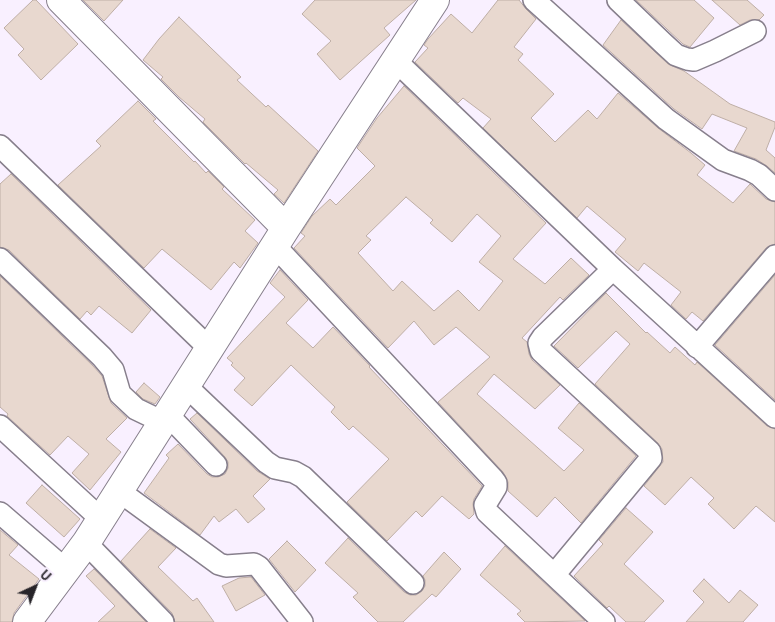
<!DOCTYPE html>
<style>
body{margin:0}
#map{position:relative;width:775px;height:622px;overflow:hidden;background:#f9f0ff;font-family:"Alegreya Sans",sans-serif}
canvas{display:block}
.north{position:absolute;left:10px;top:562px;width:50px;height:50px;-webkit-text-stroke:4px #f9f0ff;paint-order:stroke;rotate:43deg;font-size:14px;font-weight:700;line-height:20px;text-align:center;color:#272429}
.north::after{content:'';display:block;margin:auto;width:18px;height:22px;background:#272429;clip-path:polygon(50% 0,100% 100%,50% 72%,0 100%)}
</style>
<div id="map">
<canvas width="775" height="622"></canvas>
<div class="north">U</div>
</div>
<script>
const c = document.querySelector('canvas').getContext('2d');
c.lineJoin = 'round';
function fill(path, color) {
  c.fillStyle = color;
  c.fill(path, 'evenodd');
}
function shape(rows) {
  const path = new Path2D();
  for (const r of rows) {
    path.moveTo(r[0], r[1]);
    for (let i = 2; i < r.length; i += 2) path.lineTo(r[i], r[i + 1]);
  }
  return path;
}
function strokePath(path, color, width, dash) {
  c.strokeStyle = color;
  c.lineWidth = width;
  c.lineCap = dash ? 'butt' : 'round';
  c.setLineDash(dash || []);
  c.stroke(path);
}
const building = shape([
 [33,0,36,0,78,44,41,80,18,55,24,49,4,28,33,0],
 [83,0,123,0,104,21,83,0],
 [315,0,416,0,384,28,390,35,340,80,317,54,331,41,302,14,315,0],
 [498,0,519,0,526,9,536,19,514,47,523,54,518,60,554,94,531,118,555,142,588,110,597,119,618,93,658,128,691,153,705,165,697,175,733,203,750,184,766,199,775,202,775,244,766,248,703,321,692,312,686,319,671,305,681,292,644,263,638,271,615,252,626,239,587,206,577,218,483,128,491,119,463,98,458,103,415,62,428,48,424,45,428,39,451,14,472,33,498,0],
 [636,0,694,0,714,18,690,47,683,44,636,0],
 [712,0,747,0,764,15,759,20,750,20,740,25,712,0],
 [179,17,241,77,237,80,266,107,268,105,318,151,284,203,274,194,278,190,246,163,245,164,203,122,205,119,179,97,161,79,163,77,143,60,159,39,179,17],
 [621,20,668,64,684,71,730,104,775,122,775,127,766,150,775,158,775,173,767,166,756,159,734,151,747,128,712,114,702,129,674,109,603,45,621,20],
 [404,86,546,223,513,259,545,284,571,258,589,275,563,300,560,297,522,338,527,342,529,354,532,360,560,385,535,409,494,374,477,394,564,471,584,450,558,428,579,403,636,456,581,523,555,497,537,517,508,491,508,482,503,472,438,402,490,357,456,327,434,345,414,321,388,348,294,248,305,236,301,233,312,216,330,199,336,205,375,166,357,148,377,118,404,86],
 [406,197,433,220,430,223,452,242,477,214,501,236,479,262,503,281,479,311,458,290,434,311,402,281,393,291,358,253,371,240,366,236,406,197],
 [138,101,156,119,153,121,194,162,195,161,206,173,208,171,224,187,222,189,255,220,245,231,258,243,240,268,234,262,211,290,162,249,144,268,58,185,101,146,96,141,138,101],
 [11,174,151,310,132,333,99,306,91,315,87,311,80,319,9,250,0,247,0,184,11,174],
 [280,270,308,300,286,323,313,348,333,327,370,366,369,367,482,486,474,499,473,504,474,514,469,519,442,496,422,517,416,511,387,541,347,502,389,459,353,426,349,430,331,412,335,407,291,365,252,406,234,390,245,378,231,365,233,363,227,358,285,297,270,283,280,270],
 [775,275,775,400,715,345,775,275],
 [0,276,93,366,102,376,111,403,127,418,106,439,121,452,90,490,72,473,89,454,68,436,50,455,7,416,8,414,0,407,0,276],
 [606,293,646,333,647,332,670,353,675,347,695,365,697,362,767,426,775,429,775,522,756,506,734,529,708,504,714,498,691,477,665,505,644,486,663,462,662,449,658,443,595,384,630,344,616,331,578,368,554,346,606,293],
 [144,383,160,397,155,404,143,399,136,392,144,383],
 [197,413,257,471,270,479,253,496,265,509,248,523,236,509,219,522,214,516,200,535,144,493,169,458,166,455,178,444,207,474,212,477,218,477,225,474,228,468,228,462,225,457,190,419,197,413],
 [42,485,80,519,64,537,26,503,42,485],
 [626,508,653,532,624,564,664,601,644,622,626,622,609,606,607,608,574,576,603,544,599,540,626,508],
 [150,529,176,548,158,567,193,601,197,598,214,622,175,622,172,613,121,561,150,529],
 [0,530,18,545,9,555,39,579,14,613,12,622,0,622,0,530],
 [348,538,404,592,410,595,416,595,422,591,425,586,425,580,423,576,444,552,461,569,436,597,432,594,403,622,378,622,353,597,358,593,325,563,348,538],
 [287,541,316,570,295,592,269,559,287,541],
 [505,546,585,621,525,622,517,614,521,611,480,575,505,546],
 [94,569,146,622,98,622,115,606,86,576,94,569],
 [251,577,265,595,236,611,222,586,239,578,251,577],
 [704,579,729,603,740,590,758,605,743,622,686,622,704,602,693,591,704,579]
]);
const street = shape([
 [534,0,666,119,723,160,750,170,759,175,775,190],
 [618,0,664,44,676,55,687,59,694,60,715,51,755,31],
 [396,61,613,269,775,417],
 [0,146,209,348],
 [275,246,493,479,496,483,496,487,485,505,487,512,604,622],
 [0,259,102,357,113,370,120,394,136,409,163,422],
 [697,347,775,256],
 [186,386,266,462,275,468,294,472,303,477,413,583],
 [168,415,216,465],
 [0,426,101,519],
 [119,491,219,564,226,566,254,564,259,567,302,622],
 [0,513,66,570],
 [86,543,163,622],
 [554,575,651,458,650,452,541,351,539,343,543,337,613,269]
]);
const secondary = shape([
 [61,0,286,228],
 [27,622,86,543,286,228,435,0]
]);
fill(building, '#e8d8cf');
strokePath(building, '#beaea6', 1);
strokePath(street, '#877f8c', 24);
strokePath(secondary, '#877f8c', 30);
strokePath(street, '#fff', 21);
strokePath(secondary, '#fff', 28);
</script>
